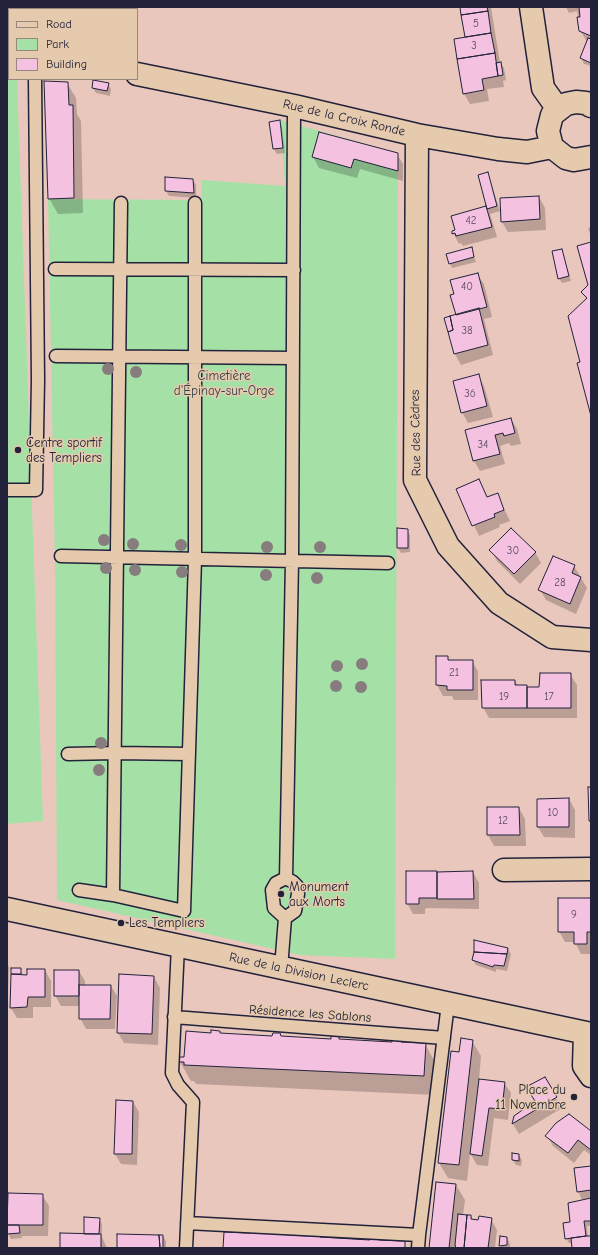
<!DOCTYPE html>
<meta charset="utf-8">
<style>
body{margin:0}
#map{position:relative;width:598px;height:1255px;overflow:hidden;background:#eac7bc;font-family:"Comic Neue",sans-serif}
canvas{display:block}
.frame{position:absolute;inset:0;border:8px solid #22223b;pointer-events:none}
.legend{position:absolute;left:8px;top:8px;width:130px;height:72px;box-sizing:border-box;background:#e6caad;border:1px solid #98877f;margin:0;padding:5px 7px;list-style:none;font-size:12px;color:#22223b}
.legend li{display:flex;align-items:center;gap:8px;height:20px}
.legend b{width:20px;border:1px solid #98877f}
</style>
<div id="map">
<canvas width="598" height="1255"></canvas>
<div class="frame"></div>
<ul class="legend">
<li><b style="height:5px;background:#e6caad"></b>Road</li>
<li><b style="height:11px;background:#a5e1a7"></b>Park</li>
<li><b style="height:11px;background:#f4c1e0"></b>Building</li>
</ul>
</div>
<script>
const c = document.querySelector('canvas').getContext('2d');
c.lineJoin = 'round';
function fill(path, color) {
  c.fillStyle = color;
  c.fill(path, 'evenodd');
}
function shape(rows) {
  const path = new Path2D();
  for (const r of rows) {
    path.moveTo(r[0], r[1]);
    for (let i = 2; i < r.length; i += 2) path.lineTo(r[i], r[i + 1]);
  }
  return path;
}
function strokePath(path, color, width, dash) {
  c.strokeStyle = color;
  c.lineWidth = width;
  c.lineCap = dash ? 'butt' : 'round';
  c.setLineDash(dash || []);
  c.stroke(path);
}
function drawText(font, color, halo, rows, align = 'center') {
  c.font = font + ' "Comic Neue",sans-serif';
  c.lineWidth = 3;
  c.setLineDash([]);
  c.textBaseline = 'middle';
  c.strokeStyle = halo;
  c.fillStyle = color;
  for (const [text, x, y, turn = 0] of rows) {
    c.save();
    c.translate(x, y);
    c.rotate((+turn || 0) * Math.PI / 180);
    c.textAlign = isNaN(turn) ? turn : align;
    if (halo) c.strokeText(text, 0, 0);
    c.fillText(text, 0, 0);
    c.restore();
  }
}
const green = shape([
 [7,78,17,79,43,821,7,824],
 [280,120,398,153,395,959,300,955,57,900,55,566,48,199,201,200,202,180,285,186]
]);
const shadow = shape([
 [50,7,104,7,104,9,50,9],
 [461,7,491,7,500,63,504,68,506,80,503,81,504,87,487,89,489,101,470,104,464,94,466,37],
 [566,7,591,7,591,71,589,65,584,64,581,58,587,42,580,30,577,11,569,13],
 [67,83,76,98,77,114,81,121,83,213,58,214,49,198],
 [108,84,111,89,110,96,96,93,93,88],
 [279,122,282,127,285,153,277,154,274,149,270,123],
 [397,154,403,164,403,181,360,169,357,178,319,168,313,157],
 [488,173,500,211,490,214,497,237,463,246,461,243,459,244,453,233,456,231,452,216,487,207],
 [193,180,196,185,196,198,169,196,166,191],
 [539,197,545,208,546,230,508,232,502,222],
 [591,227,591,237,588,228],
 [471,248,476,262,452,268,450,263],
 [561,250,571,281,562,283,559,278],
 [477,274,484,284,492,317,484,319,493,355,461,365,455,354,445,319,457,315,455,295],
 [478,375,484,386,493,417,468,423,462,412],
 [511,419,517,429,521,444,511,446,509,443,500,446,505,464,480,471,474,461,466,431],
 [479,481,488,498,497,494,510,521,499,525,500,527,479,536,457,489],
 [407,530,410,535,410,552,401,553,398,548],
 [491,550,535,552,541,563,520,584,497,561],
 [574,566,587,588,576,614,546,600,540,590],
 [437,657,447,657,449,661,472,661,478,671,478,700,454,700,452,696,443,696,437,685],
 [570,674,577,685,577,718,489,718,483,707,515,681,518,686,540,688],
 [569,799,575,810,575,838,544,837,538,827],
 [488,808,519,808,525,819,526,846,494,846,488,835],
 [473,872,479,883,479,909,427,908,425,909,425,914,413,914,407,903],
 [591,899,591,954,581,954,575,942,565,942,559,931],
 [475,942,508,949,511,954,507,971,496,969,496,972,476,965,473,960],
 [7,964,9,967,8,997,7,997],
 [12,969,20,969,23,976,45,970,51,981,51,1007,33,1007,33,1018,17,1018,11,1008],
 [79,971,85,981,85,986,111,986,117,996,115,1029,86,1029,80,1018,80,1006,61,1006,55,995],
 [154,977,160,988,158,1045,124,1043,118,1033],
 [219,1032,221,1034,332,1040,339,1037,340,1040,393,1043,400,1040,401,1043,425,1044,436,1064,435,1095,196,1084,194,1081,191,1081,180,1062,212,1034],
 [472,1041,481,1056,479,1080,504,1083,511,1093,508,1120,494,1118,488,1166,477,1165,470,1153,467,1181,448,1178,439,1163],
 [544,1078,562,1108,519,1134,513,1124,514,1117,536,1102],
 [133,1102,139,1112,137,1165,121,1164,115,1154],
 [591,1132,591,1155,584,1150,574,1163,553,1146,547,1136],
 [519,1155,522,1160,521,1166,516,1165,513,1160],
 [591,1167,591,1226,587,1226,588,1237,591,1237,591,1248,573,1248,573,1243,569,1243,566,1238,571,1223,583,1202,578,1191],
 [456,1185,465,1200,463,1215,471,1216,473,1221,491,1219,497,1230,495,1248,430,1248],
 [42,1195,49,1206,48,1236,22,1236,22,1238,11,1239,8,1233],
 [99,1219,102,1224,102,1237,107,1248,61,1248,86,1235],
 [163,1236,166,1241,166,1248,118,1248],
 [501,1238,507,1238,510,1244,510,1248,501,1248]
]);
const building = shape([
 [49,7,80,7,72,9,49,9,49,7],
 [460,7,487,7,488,11,461,15,460,7],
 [579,7,591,7,591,36,579,31,577,17,580,17,579,7],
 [488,11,491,33,465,37,461,15,488,11],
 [491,33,495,53,457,59,454,39,491,33],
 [588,38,591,39,591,63,580,58,588,38],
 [495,53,498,76,482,79,484,90,463,94,457,59,495,53],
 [501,62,503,75,498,76,496,63,501,62],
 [93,80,109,83,107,91,92,88,93,80],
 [44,81,68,82,69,105,73,105,74,198,48,199,44,81],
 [280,120,283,148,273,149,269,122,280,120],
 [319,132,398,153,398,171,354,159,351,168,312,157,319,132],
 [488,172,497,206,487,209,478,175,488,172],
 [165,177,193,179,194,193,165,191,165,177],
 [539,196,540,219,501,222,500,198,539,196],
 [486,206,492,227,456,236,455,233,452,234,452,231,455,230,451,216,486,206],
 [591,242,591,416,577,363,580,362,568,316,587,298,581,292,588,285,577,246,591,242],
 [472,247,474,257,449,264,446,254,472,247],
 [562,249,569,276,558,279,552,251,562,249],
 [478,273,487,307,456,315,450,295,454,294,450,280,478,273],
 [479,308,488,345,454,354,448,332,453,330,450,316,479,308],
 [450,316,453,330,448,332,444,318,450,316],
 [479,374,487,406,461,413,453,381,479,374],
 [511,418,515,433,504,436,503,433,495,435,500,454,473,461,465,430,511,418],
 [479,479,487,497,498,493,504,510,494,514,495,517,472,526,456,489,479,479],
 [397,528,408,529,408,548,397,548,397,528],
 [511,528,536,552,514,574,489,550,511,528],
 [553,556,575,565,572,573,581,577,570,604,538,590,553,556],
 [436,656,448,656,448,660,473,660,473,690,447,690,447,686,436,685,436,656],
 [540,673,571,673,571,708,527,708,527,687,539,687,540,673],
 [481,680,515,680,515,685,527,685,527,708,482,708,481,680],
 [588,787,591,787,591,821,589,821,588,787],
 [569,798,569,827,537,827,537,799,569,798],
 [487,807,519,807,520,835,487,835,487,807],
 [406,871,437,871,437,898,419,898,419,904,406,904,406,871],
 [473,871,474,899,437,899,437,872,473,871],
 [558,898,591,898,591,932,587,932,587,944,574,944,574,932,558,932,558,898],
 [474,940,508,948,507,954,474,952,474,940],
 [474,952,507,954,504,966,494,965,493,967,472,960,474,952],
 [11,968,21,968,21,974,11,974,11,968],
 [27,969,45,969,45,997,28,997,27,1007,10,1008,11,974,27,975,27,969],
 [54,970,79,970,79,996,54,996,54,970],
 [119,974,154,976,152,1034,117,1033,119,974],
 [79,985,111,985,110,1019,79,1019,79,985],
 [211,1030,220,1031,220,1033,272,1036,273,1033,280,1033,281,1036,331,1039,331,1036,339,1036,339,1039,392,1042,392,1039,401,1040,401,1042,426,1043,424,1076,184,1065,184,1062,179,1062,179,1057,184,1057,186,1031,211,1033,211,1030],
 [461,1038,473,1040,459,1165,438,1163,451,1051,459,1052,461,1038],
 [545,1077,557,1097,512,1124,514,1116,535,1101,526,1087,545,1077],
 [479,1079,505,1082,502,1109,489,1108,482,1156,470,1154,479,1079],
 [116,1100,133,1101,132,1154,114,1154,116,1100],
 [569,1114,591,1131,591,1150,578,1140,568,1153,545,1136,556,1123,569,1114],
 [512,1153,519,1154,519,1161,512,1160,512,1153],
 [591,1166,591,1190,577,1192,574,1168,591,1166],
 [436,1182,456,1184,449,1248,429,1248,436,1182],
 [8,1193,43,1194,43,1225,7,1225,8,1193],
 [591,1198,591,1221,584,1221,586,1236,565,1239,563,1223,570,1222,568,1203,591,1198],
 [458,1214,467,1215,464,1248,456,1248,455,1245,458,1214],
 [467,1215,471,1215,471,1219,478,1220,479,1216,492,1218,488,1248,464,1248,467,1215],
 [84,1217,100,1218,99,1234,84,1234,84,1217],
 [7,1225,19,1225,20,1233,7,1234,7,1225],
 [250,1231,259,1231,259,1233,309,1236,309,1233,320,1234,320,1237,370,1240,371,1237,380,1237,379,1240,405,1241,405,1248,223,1248,224,1232,250,1233,250,1231],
 [60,1233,101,1234,101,1248,60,1248,60,1233],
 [117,1234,159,1235,160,1248,117,1248,117,1234],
 [159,1235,163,1235,163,1248,160,1248,159,1235],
 [500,1236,507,1237,507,1245,499,1246,500,1236],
 [586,1236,591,1236,591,1248,572,1248,571,1238,586,1236]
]);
const service = shape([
 [55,269,294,270],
 [56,356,293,358],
 [7,490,36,490,38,380,35,79],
 [61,556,388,563],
 [68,754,115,753,189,754],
 [286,878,292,561,294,106],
 [286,878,293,882,297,886,298,894,295,911,285,918,274,908,272,890,276,883,286,878],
 [79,890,113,895,184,911,195,559,195,203],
 [113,895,121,203],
 [178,946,172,1073,178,1085,193,1102,186,1248],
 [281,968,285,918],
 [174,1017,444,1038],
 [187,1223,419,1235,418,1248],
 [419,1235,448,1004]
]);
const minor = shape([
 [114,7,114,9],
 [531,7,543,88,558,109],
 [7,54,9,54],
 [137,74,294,106,417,135,498,149,527,152,552,147],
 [591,106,586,103,576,102,566,104,552,115,548,131,552,147,566,158,574,160,591,157],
 [417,135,415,480,448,546,499,603,552,637,591,640],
 [504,870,591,869],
 [7,909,591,1034],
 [585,1033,584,1066,591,1076]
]);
const trees = [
 [108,369],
 [136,372],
 [104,540],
 [133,544],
 [181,545],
 [267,547],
 [320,547],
 [106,568],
 [135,570],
 [182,572],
 [266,575],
 [317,578],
 [362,664],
 [337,666],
 [336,686],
 [361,687],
 [101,743],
 [99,770]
];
const markers = [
 [18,450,4,"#22223b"],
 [281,894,4,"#22223b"],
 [121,923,4,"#22223b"],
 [574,1097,4,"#22223b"]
];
const numberNames = [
 ["5",476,24],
 ["3",474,46],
 ["42",471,221],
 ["40",467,287],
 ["38",467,331],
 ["36",470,394],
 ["34",483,445],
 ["30",513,551],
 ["28",560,583],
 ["21",454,673],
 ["19",504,697],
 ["17",549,697],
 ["10",553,813],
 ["12",503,821],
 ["9",574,915]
];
const streetNames = [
 ["Rue de la Croix Ronde",344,118,13],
 ["Rue des Cèdres",416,433,-91],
 ["Rue de la Division Leclerc",299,972,12],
 ["Résidence les Sablons",310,1014,4]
];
const parkNames = [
 ["Cimetière",224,376],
 ["d'Épinay-sur-Orge",224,391]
];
const poiNames = [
 ["Centre sportif",26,443],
 ["des Templiers",26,458],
 ["Monument",289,887],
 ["aux Morts",289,902],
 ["Les Templiers",129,923],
 ["Place du",566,1090,"right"],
 ["11 Novembre",566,1105,"right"]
];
fill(green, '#a5e1a7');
fill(shadow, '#0003');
fill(building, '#f4c1e0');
strokePath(building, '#22223b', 1);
strokePath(service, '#22223b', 15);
strokePath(minor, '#22223b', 25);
strokePath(service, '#e6caad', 12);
strokePath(minor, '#e6caad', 22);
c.fillStyle = '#877c7e';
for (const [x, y] of trees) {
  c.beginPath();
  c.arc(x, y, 6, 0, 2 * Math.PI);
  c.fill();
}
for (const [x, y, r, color] of markers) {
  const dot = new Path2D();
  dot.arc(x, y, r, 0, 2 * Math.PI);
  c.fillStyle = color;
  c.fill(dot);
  strokePath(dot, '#e6caad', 1.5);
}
drawText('11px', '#564a64', null, numberNames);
drawText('13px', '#22223b', '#e6caad', streetNames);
drawText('13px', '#363f4b', '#e6caad', parkNames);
drawText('13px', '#22223b', '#e6caad', poiNames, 'left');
</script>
